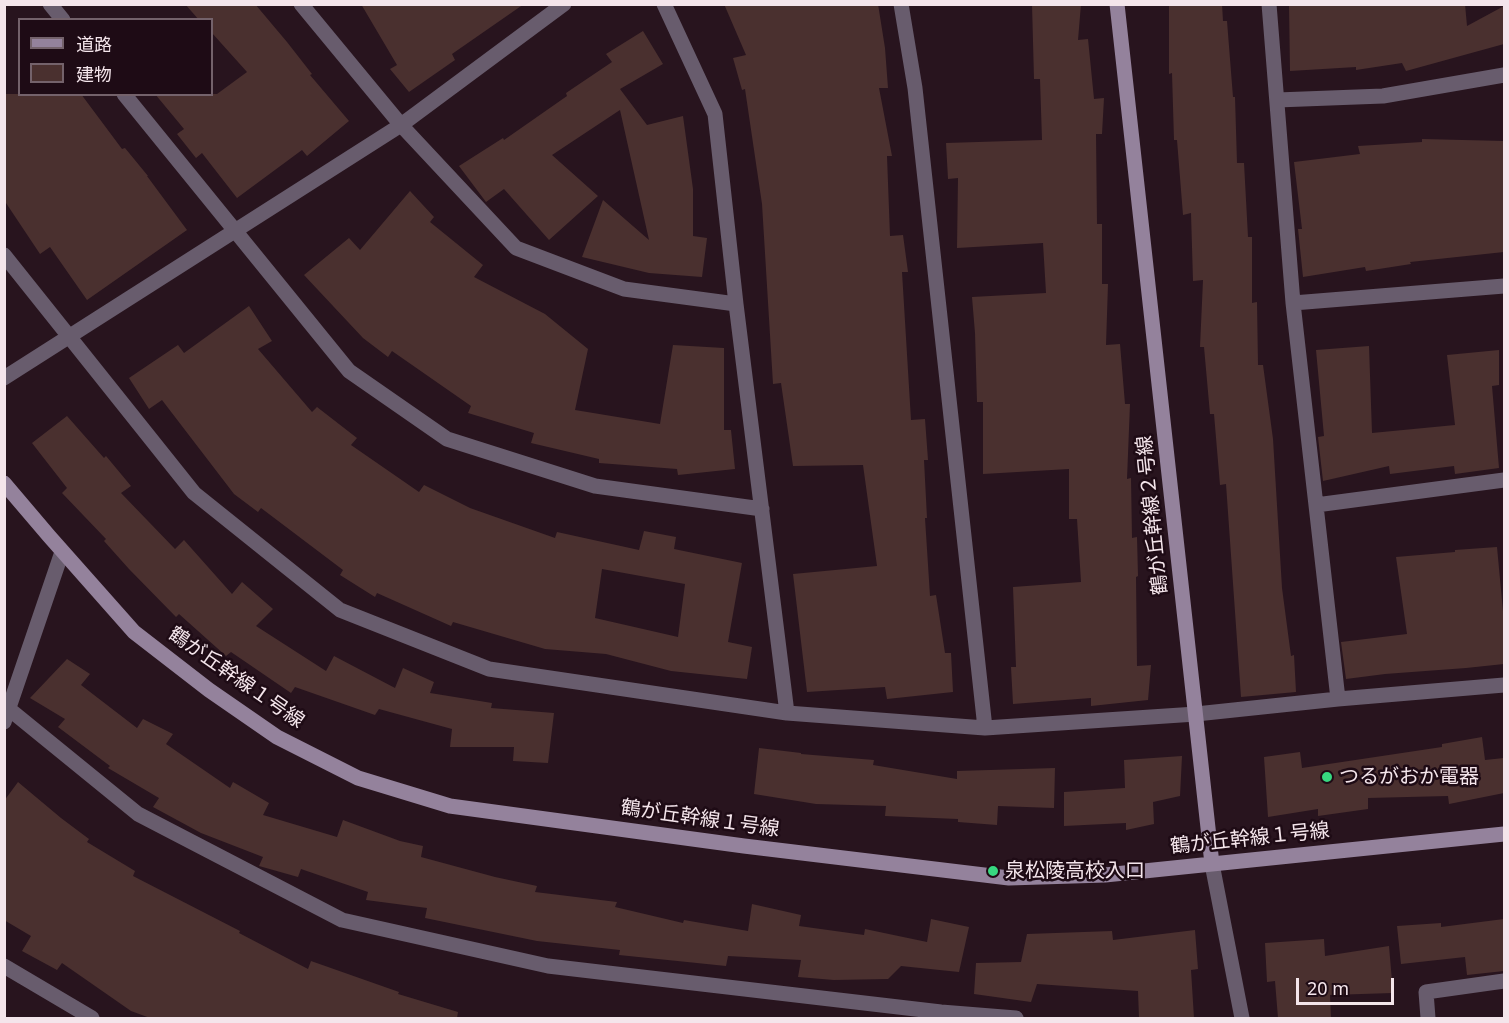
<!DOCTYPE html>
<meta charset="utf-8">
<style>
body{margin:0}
#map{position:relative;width:1509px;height:1023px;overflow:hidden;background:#28141e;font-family:"Noto Sans","Noto Sans JP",sans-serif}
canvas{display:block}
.frame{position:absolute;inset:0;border:6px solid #f4e5eb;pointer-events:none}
.legend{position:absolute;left:18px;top:18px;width:195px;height:78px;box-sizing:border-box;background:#1e0b15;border:2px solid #74626b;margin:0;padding:8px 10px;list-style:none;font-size:18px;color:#f4e5eb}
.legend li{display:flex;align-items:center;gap:12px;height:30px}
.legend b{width:30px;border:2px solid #74626b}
.scale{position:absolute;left:1296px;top:978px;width:98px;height:27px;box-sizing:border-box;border:3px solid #f4e5eb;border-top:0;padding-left:8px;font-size:18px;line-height:21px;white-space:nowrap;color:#f4e5eb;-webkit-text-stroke:4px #1e0b15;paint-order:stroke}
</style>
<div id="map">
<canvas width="1509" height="1023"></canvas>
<div class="frame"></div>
<ul class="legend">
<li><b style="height:8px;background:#94829c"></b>道路</li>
<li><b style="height:16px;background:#4a302f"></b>建物</li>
</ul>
<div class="scale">20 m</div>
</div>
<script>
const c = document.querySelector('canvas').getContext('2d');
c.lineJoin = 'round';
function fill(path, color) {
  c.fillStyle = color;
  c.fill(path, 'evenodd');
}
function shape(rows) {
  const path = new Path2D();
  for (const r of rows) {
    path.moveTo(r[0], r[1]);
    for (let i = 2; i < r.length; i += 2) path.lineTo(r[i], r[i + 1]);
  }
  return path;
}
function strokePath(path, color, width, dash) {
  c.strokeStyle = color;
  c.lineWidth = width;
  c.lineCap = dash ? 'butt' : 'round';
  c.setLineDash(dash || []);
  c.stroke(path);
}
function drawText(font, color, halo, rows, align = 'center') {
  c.font = font + ' "Noto Sans","Noto Sans JP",sans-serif';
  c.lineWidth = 5;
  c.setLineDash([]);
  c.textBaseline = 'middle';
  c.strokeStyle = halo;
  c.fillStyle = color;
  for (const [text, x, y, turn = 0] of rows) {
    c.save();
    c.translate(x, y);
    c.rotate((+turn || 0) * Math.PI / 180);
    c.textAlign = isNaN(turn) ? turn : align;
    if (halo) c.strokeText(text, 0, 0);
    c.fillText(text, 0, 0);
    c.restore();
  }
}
const building = shape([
 [185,4,255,4,287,42,312,74,310,75,349,121,307,156,302,150,237,198,202,153,196,158,177,134,184,129,155,94,217,94,247,72,212,33,212,20,199,20],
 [361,4,524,4,452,54,455,60,409,92,390,69,397,65],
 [724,4,878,4,885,48,888,88,879,88,892,156,887,156,890,236,903,235,908,272,902,272,911,420,925,419,928,460,924,460,927,518,925,518,930,596,936,595,945,653,951,653,953,692,887,699,885,687,807,692,793,574,877,566,863,465,793,466,781,383,773,384,762,204,745,89,742,90,733,58,746,55],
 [1032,4,1081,4,1078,40,1088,39,1094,99,1104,98,1102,134,1096,134,1097,224,1102,224,1102,284,1108,284,1106,345,1120,344,1125,404,1130,404,1127,479,1131,478,1132,538,1137,537,1138,576,1136,577,1137,666,1151,665,1148,700,1091,706,1091,698,1013,704,1011,667,1016,667,1013,587,1081,582,1077,519,1069,519,1069,469,983,474,983,402,977,402,975,333,972,297,1046,293,1043,243,957,248,958,178,948,179,946,143,1042,140,1040,79,1034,79],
 [1169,4,1222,4,1223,21,1227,21,1233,97,1235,97,1237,163,1244,163,1248,237,1252,237,1252,303,1257,302,1258,365,1263,365,1273,439,1282,588,1291,656,1294,655,1296,692,1241,697,1226,484,1220,485,1214,414,1210,414,1204,347,1200,347,1203,280,1193,281,1191,213,1183,215,1177,140,1174,140,1172,73,1169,74],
 [1289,4,1465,4,1467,26,1504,6,1504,44,1406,71,1402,63,1356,70,1356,67,1290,71],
 [643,31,663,64,620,89,647,125,683,116,693,189,693,236,707,238,702,277,649,273,582,257,603,200,649,240,620,110,552,155,598,196,549,240,504,189,486,202,459,166,503,138,504,140,567,96,566,93,612,62,606,54],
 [4,94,81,94,122,149,125,148,148,176,147,176,187,230,87,300,50,247,40,254,4,200],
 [1422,139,1504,141,1504,252,1410,262,1411,264,1366,271,1365,267,1303,277,1298,229,1302,229,1294,162,1360,154,1358,146,1422,142],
 [410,191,434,217,430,222,483,265,474,277,545,314,588,349,575,410,660,424,673,345,724,348,724,430,731,430,735,469,678,475,677,469,599,463,599,459,531,443,534,433,468,413,471,406,392,351,388,357,363,338,304,275,349,238,360,250],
 [249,306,272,341,258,349,312,412,317,407,357,438,351,445,419,492,424,485,470,508,555,538,557,532,639,550,644,531,676,537,674,549,742,563,728,642,752,647,747,679,671,671,606,654,545,649,453,622,451,626,377,593,375,597,340,575,343,570,261,508,258,512,234,494,162,400,149,409,129,378,178,345,184,353],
 [602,569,685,584,678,637,595,618],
 [1369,346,1372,433,1455,425,1447,355,1499,350,1499,385,1492,386,1499,468,1455,474,1454,466,1390,474,1389,466,1323,481,1318,437,1324,436,1316,350],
 [67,416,104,458,106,456,131,486,121,493,175,549,184,540,232,594,242,582,273,609,256,626,326,671,334,656,395,688,403,668,434,682,430,693,492,703,491,708,554,713,548,763,513,761,514,747,450,747,452,729,379,709,375,715,295,687,291,693,231,652,226,656,179,614,176,617,129,569,104,541,106,539,62,493,67,488,32,443],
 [1497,547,1504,622,1504,664,1466,668,1385,674,1346,679,1341,642,1407,634,1396,557,1455,552,1455,550],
 [67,659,90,674,81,685,137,728,143,719,173,734,166,744,230,788,233,782,269,803,263,815,337,837,343,820,400,841,423,846,421,857,495,877,537,886,535,892,617,902,615,907,683,923,684,920,748,931,752,904,801,915,799,926,864,935,865,929,927,942,931,919,969,927,959,972,901,966,888,979,834,980,798,977,801,960,728,956,726,966,619,955,620,950,537,941,425,918,427,908,366,900,368,892,301,869,298,877,259,866,263,857,201,833,153,807,159,798,108,768,110,766,58,727,65,719,30,698],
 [1482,737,1485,760,1504,758,1504,793,1449,804,1448,796,1368,798,1368,809,1318,816,1318,809,1268,817,1264,757,1300,752,1302,768,1442,747,1442,744],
 [759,748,801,753,801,754,874,760,873,765,957,779,957,771,1055,768,1054,808,998,806,997,825,958,822,958,819,885,816,886,806,816,804,754,794],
 [1182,756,1180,796,1153,802,1154,824,1126,830,1126,823,1064,826,1064,792,1125,788,1124,760],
 [18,782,61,818,89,839,87,842,135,871,133,876,240,931,239,933,308,969,311,961,399,992,398,994,458,1012,457,1018,150,1018,131,1011,62,963,57,970,22,951,31,936,4,920,4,801],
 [1504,919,1504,971,1467,975,1465,957,1401,964,1397,926,1441,923,1441,927],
 [1195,930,1198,969,1191,970,1194,1018,1139,1018,1138,991,1037,984,1031,1002,974,994,976,963,1021,962,1027,934,1112,931,1113,940],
 [1324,939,1325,956,1389,946,1393,993,1330,995,1331,1018,1278,1018,1275,981,1267,982,1265,943]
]);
const street = shape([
 [50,4,63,20],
 [301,4,401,125,516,248,624,289,736,304],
 [664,4,715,114,736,304,787,713],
 [901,4,915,88,985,728],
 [124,94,349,371,447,439,595,486,762,509],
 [1277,100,1383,96,1504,75],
 [4,255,194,493,340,610,489,669,787,713,985,728,1196,714,1338,699,1293,303,1269,4],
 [1293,303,1504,286],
 [4,378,401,125,564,4],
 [1316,505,1504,480],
 [1338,699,1504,685],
 [9,709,138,814,342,920,548,966,941,1012,1016,1018],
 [4,722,62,552],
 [1212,864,1242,1018],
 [4,966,92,1018],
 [1428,1018,1426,992,1504,981]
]);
const secondary = shape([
 [1117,4,1212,864],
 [4,483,49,536,134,632,209,690,277,737,358,778,450,806,744,846,1009,878,1105,875,1504,834]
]);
const markers = [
 [1327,777,6,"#37d880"],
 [993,871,6,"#37d880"]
];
const streetNames = [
 ["鶴が丘幹線２号線",1153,515,-96],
 ["鶴が丘幹線１号線",236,678,35],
 ["鶴が丘幹線１号線",700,819,8],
 ["鶴が丘幹線１号線",1250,839,-6]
];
const poiNames = [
 ["つるがおか電器",1339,777],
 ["泉松陵高校入口",1005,871]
];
fill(building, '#4a302f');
strokePath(street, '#685c6d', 15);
strokePath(secondary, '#94829c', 15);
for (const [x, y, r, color] of markers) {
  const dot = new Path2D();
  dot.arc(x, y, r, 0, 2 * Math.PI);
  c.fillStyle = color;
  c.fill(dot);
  strokePath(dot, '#1e0b15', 2);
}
drawText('20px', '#f4e5eb', '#1e0b15', streetNames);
drawText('20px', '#f4e5eb', '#1e0b15', poiNames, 'left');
</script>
